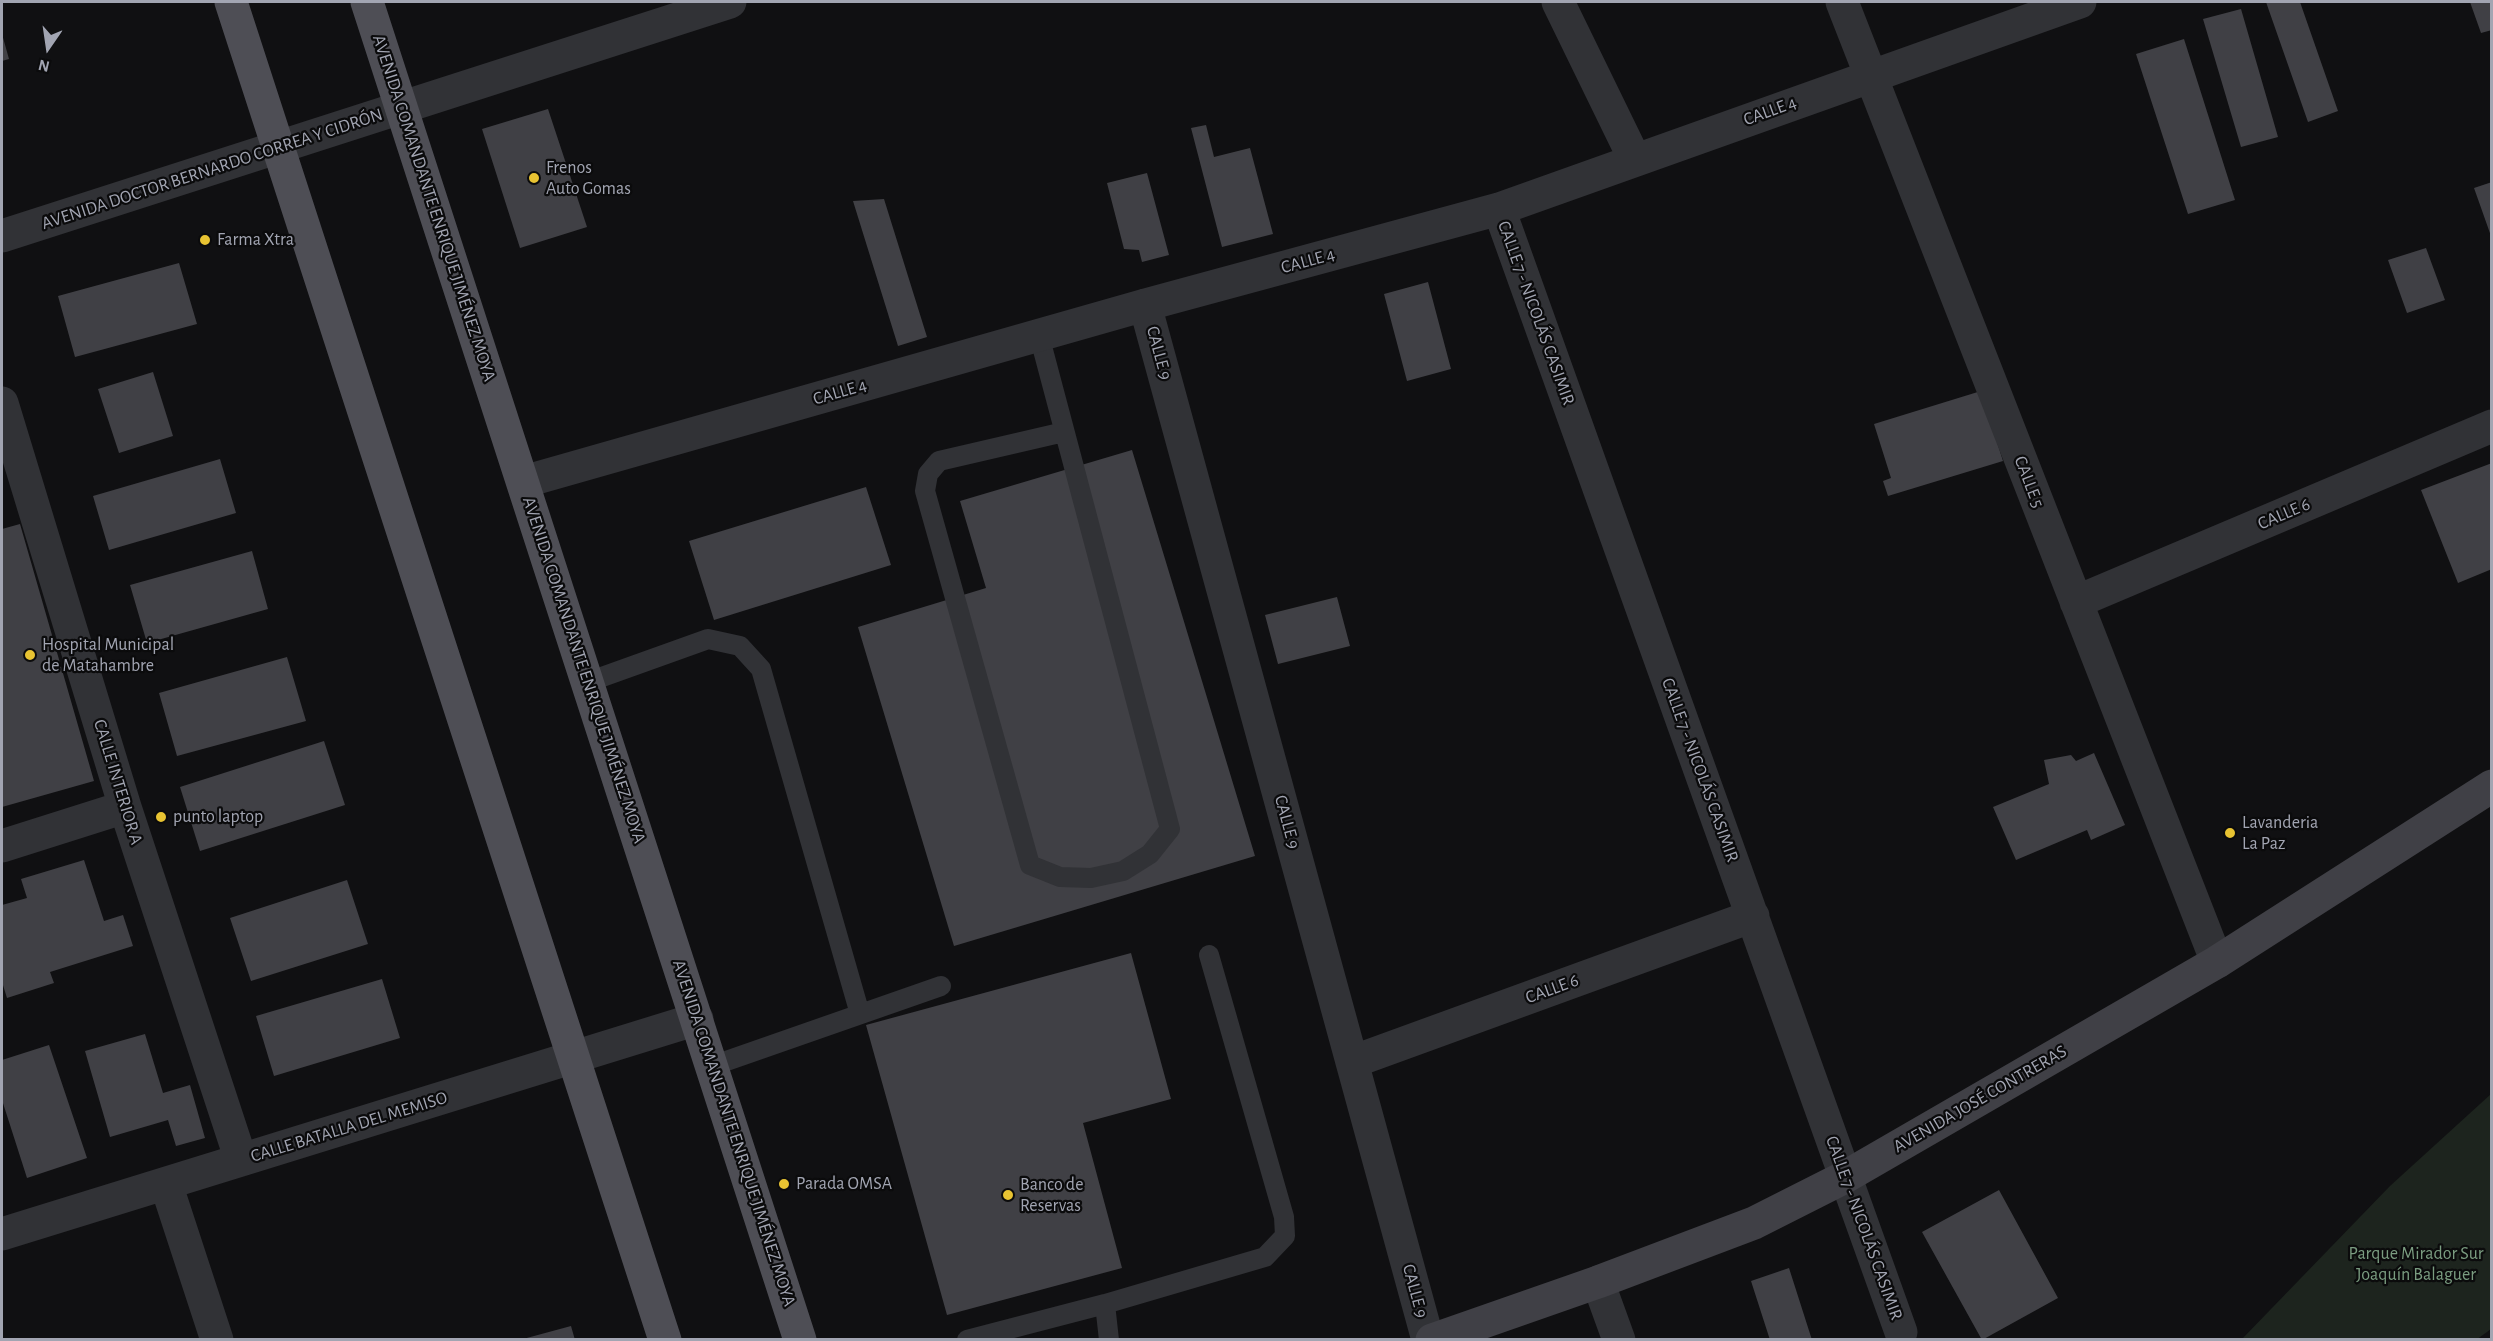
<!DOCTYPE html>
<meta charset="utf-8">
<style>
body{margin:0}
#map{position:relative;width:2493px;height:1341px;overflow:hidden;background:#101012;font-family:"Alegreya Sans",sans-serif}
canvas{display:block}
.frame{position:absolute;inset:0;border:3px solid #a2a5b2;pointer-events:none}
.north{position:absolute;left:18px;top:18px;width:60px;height:60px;-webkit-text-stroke:4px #0b0b0c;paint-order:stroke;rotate:193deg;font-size:16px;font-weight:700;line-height:24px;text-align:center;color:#a2a5b2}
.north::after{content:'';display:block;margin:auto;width:21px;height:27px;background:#a2a5b2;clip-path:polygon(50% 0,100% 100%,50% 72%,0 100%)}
</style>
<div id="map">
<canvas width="2493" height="1341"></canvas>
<div class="frame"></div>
<div class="north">N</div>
</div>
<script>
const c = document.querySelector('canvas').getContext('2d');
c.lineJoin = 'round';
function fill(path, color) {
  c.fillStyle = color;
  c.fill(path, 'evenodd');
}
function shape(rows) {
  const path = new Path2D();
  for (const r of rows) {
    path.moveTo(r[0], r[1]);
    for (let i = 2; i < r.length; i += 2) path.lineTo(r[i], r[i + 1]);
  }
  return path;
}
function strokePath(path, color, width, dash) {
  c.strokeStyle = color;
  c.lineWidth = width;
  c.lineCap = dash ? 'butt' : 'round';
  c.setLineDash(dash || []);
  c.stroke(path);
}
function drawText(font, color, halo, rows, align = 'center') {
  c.font = font + ' "Alegreya Sans",sans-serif';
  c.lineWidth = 4.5;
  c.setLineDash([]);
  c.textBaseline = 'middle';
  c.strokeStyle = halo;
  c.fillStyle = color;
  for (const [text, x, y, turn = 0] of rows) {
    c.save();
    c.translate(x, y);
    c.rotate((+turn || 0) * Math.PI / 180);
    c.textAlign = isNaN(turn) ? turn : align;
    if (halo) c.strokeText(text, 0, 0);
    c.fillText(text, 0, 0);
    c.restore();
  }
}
const green = shape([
 [2491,1094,2491,1329,2476,1340,2242,1339,2390,1186]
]);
const building = shape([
 [2266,2,2300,2,2338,111,2308,122],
 [2470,2,2492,2,2492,30,2481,33],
 [2241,9,2278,137,2241,147,2203,19],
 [2,34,9,59,2,61],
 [2184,39,2235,200,2188,214,2136,54],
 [548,109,587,227,520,248,482,129],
 [1206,125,1214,157,1250,148,1273,234,1222,247,1191,128],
 [1147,173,1169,255,1142,262,1139,250,1124,249,1107,183],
 [2492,182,2492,236,2491,236,2474,188],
 [884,199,927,337,898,346,853,201],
 [2426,248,2445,300,2407,313,2388,260],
 [179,263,197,324,75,357,58,296],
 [1428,282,1451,369,1407,381,1384,294],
 [153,372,173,436,119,453,98,389],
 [1981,391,2003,461,1888,496,1883,481,1891,478,1874,424],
 [1132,450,1255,856,954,946,858,627,986,588,960,501],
 [220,459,236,513,109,550,93,496],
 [2492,463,2492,569,2458,583,2421,490],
 [866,487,891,565,714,620,689,541],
 [20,524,94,781,2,807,2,529],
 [252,551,268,609,147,643,130,585],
 [1337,597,1350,646,1278,664,1265,615],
 [287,657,306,721,177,756,159,693],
 [324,741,345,805,200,851,180,787],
 [2094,753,2125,825,2091,840,2087,830,2016,860,1993,807,2049,784,2044,760,2071,755,2076,761],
 [84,860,104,921,123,915,133,946,50,972,54,983,7,998,2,982,2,905,27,898,21,879],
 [347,880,368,944,251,981,230,918],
 [1131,953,1171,1099,1083,1123,1122,1268,947,1315,866,1025],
 [382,979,400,1038,274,1076,256,1016],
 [145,1034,163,1093,190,1085,205,1138,176,1146,168,1120,110,1137,85,1051],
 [49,1045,87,1158,27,1178,2,1100,2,1060],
 [1999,1190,2058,1298,1982,1340,1922,1232],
 [1789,1268,1812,1340,1770,1340,1751,1281],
 [571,1326,575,1340,523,1340,523,1339]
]);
const service = shape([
 [1039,335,1170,829,1150,854,1123,871,1091,878,1060,877,1030,865,925,491,928,474,939,461,1064,432],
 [588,682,708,639,740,646,761,669,860,1014],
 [712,1066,941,986],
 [967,1340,1105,1304],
 [1109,1340,1105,1304,1265,1257,1285,1236,1284,1217,1209,955]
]);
const minor = shape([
 [1558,2,1635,160],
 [1842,2,2217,962],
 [1499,209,1901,1332],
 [1145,305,1428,1340],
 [2,403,125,807,241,1160],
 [523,482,1145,305,1499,209,2080,2],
 [2076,602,2492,426],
 [2,846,125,807],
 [1352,1062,1753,916],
 [166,1184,217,1340],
 [2,1234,697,1019],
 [1598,1282,1619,1340]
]);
const tertiary = shape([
 [2,236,730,2]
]);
const secondary = shape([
 [1432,1340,1598,1282,1754,1223,1845,1177,2217,962,2492,786]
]);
const primary = shape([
 [231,2,665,1340],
 [367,2,800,1340]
]);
const markers = [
 [534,178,6,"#e8c332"],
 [205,240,6,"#e8c332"],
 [30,655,6,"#e8c332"],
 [161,817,6,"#e8c332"],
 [2230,833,6,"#e8c332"],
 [784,1184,6,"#e8c332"],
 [1008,1195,6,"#e8c332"]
];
const streetNames = [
 ["CALLE 4",1770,111,-20],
 ["AVENIDA DOCTOR BERNARDO CORREA Y CIDRÓN",212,169,-18],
 ["AVENIDA COMANDANTE ENRIQUE JIMÉNEZ MOYA",434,208,72],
 ["CALLE 4",1308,261,-15],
 ["CALLE 7 - NICOLÁS CASIMIR",1536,313,70],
 ["CALLE 9",1159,353,75],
 ["CALLE 4",840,392,-16],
 ["CALLE 5",2029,482,69],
 ["CALLE 6",2284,514,-23],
 ["AVENIDA COMANDANTE ENRIQUE JIMÉNEZ MOYA",584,670,72],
 ["CALLE 7 - NICOLÁS CASIMIR",1700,770,70],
 ["CALLE INTERIOR A",118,782,73],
 ["CALLE 9",1287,822,75],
 ["CALLE 6",1552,989,-20],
 ["AVENIDA JOSÉ CONTRERAS",1980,1099,-30],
 ["CALLE BATALLA DEL MEMISO",349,1127,-17],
 ["AVENIDA COMANDANTE ENRIQUE JIMÉNEZ MOYA",734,1133,72],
 ["CALLE 7 - NICOLÁS CASIMIR",1864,1228,70],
 ["CALLE 9",1415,1291,75]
];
const poiNames = [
 ["Frenos",546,168],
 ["Auto Gomas",546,189],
 ["Farma Xtra",217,240],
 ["Hospital Municipal",42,645],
 ["de Matahambre",42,666],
 ["punto laptop",173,817],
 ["Lavanderia",2242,823],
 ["La Paz",2242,844],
 ["Parada OMSA",796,1184],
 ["Banco de",1020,1185],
 ["Reservas",1020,1206]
];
const parkNames = [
 ["Parque Mirador Sur",2416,1254],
 ["Joaquín Balaguer",2416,1275]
];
fill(green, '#1d241e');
fill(building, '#404045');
strokePath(service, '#313236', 20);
strokePath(minor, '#313236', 33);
strokePath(tertiary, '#313236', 33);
strokePath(secondary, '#404046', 33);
strokePath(primary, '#4e4e55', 33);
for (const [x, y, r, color] of markers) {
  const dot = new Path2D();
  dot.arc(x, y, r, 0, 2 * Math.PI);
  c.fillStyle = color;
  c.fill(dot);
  strokePath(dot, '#0b0b0c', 2);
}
drawText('18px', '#a2a5b2', '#0b0b0c', streetNames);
drawText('18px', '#a2a5b2', '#0b0b0c', poiNames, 'left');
drawText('18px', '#7a9c80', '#0b0b0c', parkNames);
</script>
